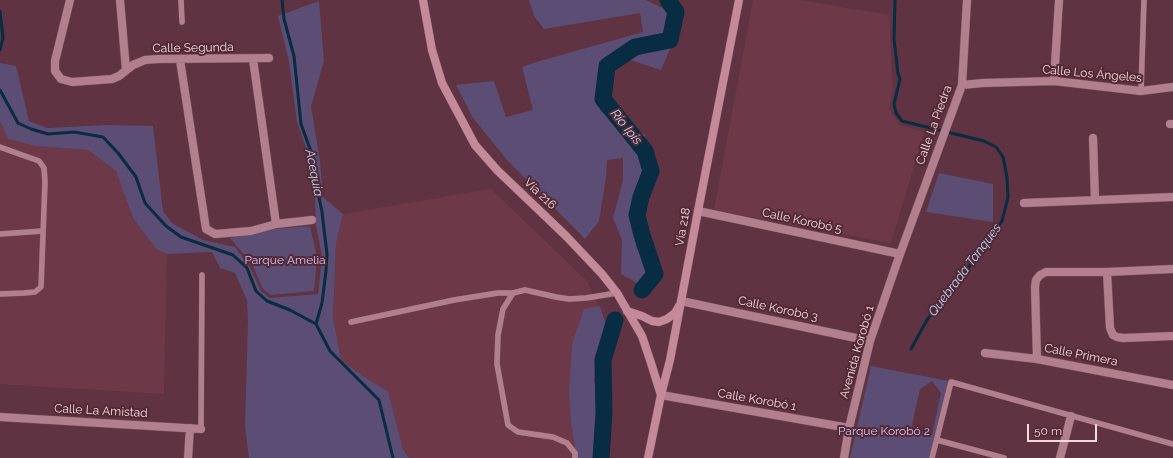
<!DOCTYPE html>
<meta charset="utf-8">
<style>
body{margin:0}
#map{position:relative;width:1173px;height:458px;overflow:hidden;background:#5f3341;font-family:Raleway,sans-serif}
canvas{display:block}
.scale{position:absolute;left:1027px;top:424px;width:70px;height:18px;box-sizing:border-box;border:2px solid #f4d8df;border-top:0;padding-left:5px;font-size:12px;line-height:14px;white-space:nowrap;color:#f4d8df;-webkit-text-stroke:3px #542936;paint-order:stroke}
</style>
<div id="map">
<canvas width="1173" height="458"></canvas>
<div class="scale">50 m</div>
</div>
<script>
const c = document.querySelector('canvas').getContext('2d');
c.lineJoin = 'round';
function fill(path, color) {
  c.fillStyle = color;
  c.fill(path, 'evenodd');
}
function shape(rows) {
  const path = new Path2D();
  for (const r of rows) {
    path.moveTo(r[0], r[1]);
    for (let i = 2; i < r.length; i += 2) path.lineTo(r[i], r[i + 1]);
  }
  return path;
}
function strokePath(path, color, width, dash) {
  c.strokeStyle = color;
  c.lineWidth = width;
  c.lineCap = dash ? 'butt' : 'round';
  c.setLineDash(dash || []);
  c.stroke(path);
}
function drawText(font, color, halo, rows, align = 'center') {
  c.font = font + ' Raleway,sans-serif';
  c.lineWidth = 4;
  c.setLineDash([]);
  c.textBaseline = 'middle';
  c.strokeStyle = halo;
  c.fillStyle = color;
  for (const [text, x, y, turn = 0] of rows) {
    c.save();
    c.translate(x, y);
    c.rotate((+turn || 0) * Math.PI / 180);
    c.textAlign = isNaN(turn) ? turn : align;
    if (halo) c.strokeText(text, 0, 0);
    c.fillText(text, 0, 0);
    c.restore();
  }
}
const built = shape([
 [753,0,800,0,889,15,893,89,889,109,900,125,924,132,891,243,714,210],
 [0,121,8,139,35,146,88,150,116,171,133,218,156,249,167,254,164,394,0,384],
 [491,189,587,281,605,320,584,347,587,458,409,458,403,449,388,391,366,378,341,360,333,317,336,244,343,214]
]);
const green = shape([
 [529,0,646,0,666,10,673,33,670,49,661,70,624,58,609,77,600,111,629,125,645,135,641,197,637,215,636,247,651,271,639,284,621,274,622,240,613,218,623,180,623,158,607,160,606,178,599,221,585,239,507,160,473,118,456,85,494,81,506,117,533,110,522,67,540,61,643,32,640,13,544,29,534,16],
 [319,1,324,61,311,106,320,161,323,197,343,214,336,244,333,317,341,360,366,378,388,391,403,449,409,458,249,458,245,427,248,320,247,300,235,273,220,268,212,252,167,254,156,249,133,218,116,171,88,150,35,146,8,139,0,121,0,63,16,66,29,121,47,128,107,125,153,126,163,211,172,223,203,240,235,247,250,267,261,291,270,298,318,294,322,257,316,225,314,171,297,122,289,62,278,16],
 [939,173,993,184,993,222,926,212],
 [310,226,317,257,314,291,271,295,263,289,252,264,230,238,275,229],
 [600,306,607,328,599,349,594,381,604,413,601,458,577,458,571,423,569,392,572,344,584,309],
 [871,366,949,381,929,458,850,458],
 [932,381,941,393,932,435,911,429,920,389]
]);
const stream = shape([
 [282,0,284,19,294,56,301,124,314,160,318,192,322,212,327,254,326,271,322,303,316,324],
 [895,0,894,39,898,74,900,79,894,104,896,113,902,121,984,141,996,147,1003,157,1007,177,1008,197,1002,221,985,247,951,289,927,320,911,349],
 [0,11,3,38,0,50],
 [0,90,18,123,31,129,48,134,74,132,103,137,118,153,136,177,145,203,166,226,181,237,233,255,247,268,256,291,267,301,290,310,316,324,330,351,379,400,393,458]
]);
const river = shape([
 [642,290,655,274,642,235,637,215,641,197,651,171,645,151,603,99,607,66,635,47,670,40,676,12,668,0],
 [601,458,604,413,603,360,615,320]
]);
const lane = shape([
 [181,0,182,22],
 [1141,91,1144,0],
 [0,147,39,161,44,168,45,182,41,287,35,292,24,293,0,294],
 [0,234,43,231],
 [351,322,454,300,498,293,513,293],
 [201,429,202,275],
 [937,440,1004,458],
 [575,458,575,453,567,443,553,437,518,432,508,425,497,364,498,335,503,309,513,293,525,290,556,297,569,299,586,298,617,293],
 [932,458,951,382,1173,444]
]);
const street = shape([
 [70,0,55,61,55,71,61,79,72,82,112,79,119,76,133,65,145,60,158,59,269,58],
 [120,0,126,70],
 [253,59,276,224],
 [180,60,206,229,215,234,251,231,276,224,312,220],
 [1054,81,1059,0],
 [962,85,983,83,1054,81,1141,91,1173,87],
 [1170,124,1173,124],
 [1093,138,1095,200],
 [1024,203,1173,197],
 [698,211,900,254],
 [1107,272,1110,328,1113,335,1117,337,1123,338,1173,336],
 [681,301,870,341],
 [985,353,1037,359,1173,385],
 [1037,359,1035,287,1036,280,1040,275,1046,272,1107,272,1173,269],
 [661,395,849,428],
 [0,417,201,429],
 [188,458,190,428],
 [844,458,849,428,870,341,900,254,962,85,967,0],
 [1060,458,1071,416]
]);
const secondary = shape([
 [423,0,432,50,442,83,475,145,497,170,566,236,602,274,617,293,642,336,651,363,661,395],
 [627,311,642,316,652,321,659,322,667,319,675,313,679,306],
 [648,458,661,395,670,360,698,211,739,0]
]);
const streetNames = [
 ["Calle Segunda",193,48,-1],
 ["Calle Los Ángeles",1092,74,5],
 ["Calle La Piedra",934,125,-70],
 ["Vía 216",540,194,43],
 ["Calle Korobó 5",802,221,12],
 ["Vía 218",683,227,-80],
 ["Calle Korobó 3",778,309,12],
 ["Avenida Korobó 1",857,352,-74],
 ["Calle Primera",1081,355,11],
 ["Calle Korobó 1",757,400,10],
 ["Calle La Amistad",101,411,3]
];
const parkNames = [
 ["Parque Amelia",285,260],
 ["Parque Korobó 2",884,431]
];
const waterNames = [
 ["Río Ipís",626,127,51],
 ["Acequia",314,173,79],
 ["Quebrada Tanques",965,270,-53]
];
fill(built, '#6d3949');
fill(green, '#5b4d74');
strokePath(stream, '#082c42', 3);
strokePath(river, '#082c42', 17);
strokePath(lane, '#78535e', 6);
strokePath(street, '#78535e', 9);
strokePath(secondary, '#78535e', 9);
strokePath(lane, '#b17f8d', 5.5);
strokePath(street, '#b17f8d', 8);
strokePath(secondary, '#c48a9a', 8);
drawText('12px', '#f4d8df', '#542936', streetNames);
drawText('12px', '#d3c1f6', '#542936', parkNames);
drawText('italic 13px', '#b6d7f1', '#542936', waterNames);
</script>
